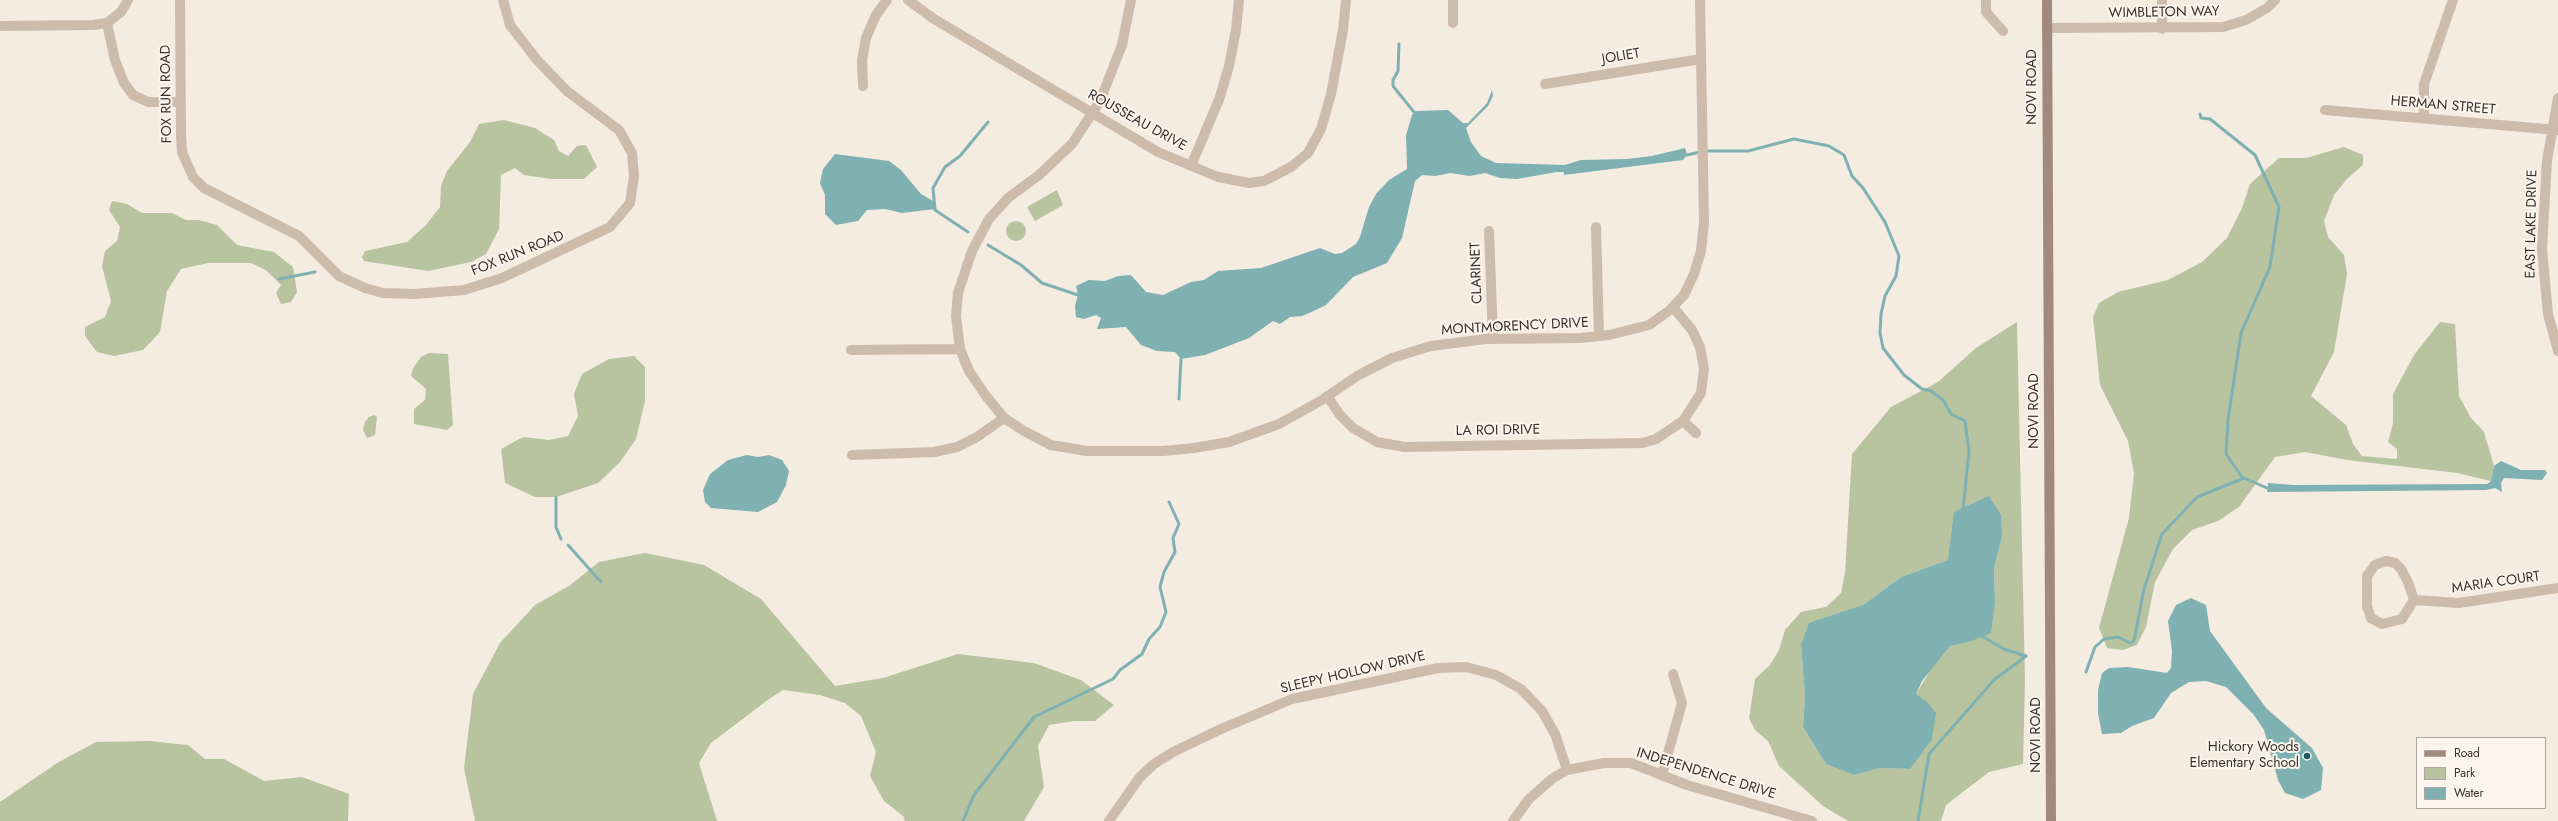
<!DOCTYPE html>
<style>
body{margin:0}
#map{position:relative;width:2558px;height:821px;overflow:hidden;background:#f4ebe1;font-family:Jost,sans-serif}
canvas{display:block}
.legend{position:absolute;left:2416px;top:737px;width:130px;height:72px;box-sizing:border-box;background:#fbf5ee;border:1px solid #aea6a0;margin:0;padding:5px 7px;list-style:none;font-size:12px;color:#3b302b}
.legend li{display:flex;align-items:center;gap:8px;height:20px}
.legend b{width:20px;border:1px solid #aea6a0}
</style>
<div id="map">
<canvas width="2558" height="821"></canvas>
<ul class="legend">
<li><b style="height:5px;background:#a18a7d"></b>Road</li>
<li><b style="height:11px;background:#b8c4a0"></b>Park</li>
<li><b style="height:11px;background:#7fb0b2"></b>Water</li>
</ul>
</div>
<script>
const c = document.querySelector('canvas').getContext('2d');
c.lineJoin = 'round';
function fill(path, color) {
  c.fillStyle = color;
  c.fill(path, 'evenodd');
}
function shape(rows) {
  const path = new Path2D();
  for (const r of rows) {
    if (r.length === 3) {
      path.moveTo(r[0] + r[2], r[1]);
      path.arc(r[0], r[1], r[2], 0, 2 * Math.PI);
      continue;
    }
    path.moveTo(r[0], r[1]);
    for (let i = 2; i < r.length; i += 2) path.lineTo(r[i], r[i + 1]);
  }
  return path;
}
function strokePath(path, color, width, dash) {
  c.strokeStyle = color;
  c.lineWidth = width;
  c.lineCap = dash ? 'butt' : 'round';
  c.setLineDash(dash || []);
  c.stroke(path);
}
function drawText(font, color, halo, rows, align = 'center') {
  c.font = font + ' Jost,sans-serif';
  c.lineWidth = 4;
  c.setLineDash([]);
  c.textBaseline = 'middle';
  c.strokeStyle = halo;
  c.fillStyle = color;
  for (const [text, x, y, turn = 0] of rows) {
    c.save();
    c.translate(x, y);
    c.rotate((+turn || 0) * Math.PI / 180);
    c.textAlign = isNaN(turn) ? turn : align;
    if (halo) c.strokeText(text, 0, 0);
    c.fillText(text, 0, 0);
    c.restore();
  }
}
const green = shape([
 [504,120,535,128,554,140,559,151,568,156,577,146,586,145,597,167,584,179,551,179,524,175,515,168,501,175,499,229,486,254,471,262,428,271,364,261,362,257,365,251,407,242,426,225,440,207,441,186,447,171,470,142,479,124],
 [2344,147,2363,155,2363,165,2347,179,2334,195,2324,221,2328,237,2344,255,2347,274,2334,352,2311,396,2346,425,2353,444,2362,456,2397,459,2397,449,2388,442,2393,423,2393,394,2414,355,2440,322,2455,324,2459,396,2471,418,2484,432,2494,466,2491,481,2457,473,2347,460,2305,452,2275,457,2239,507,2218,521,2192,530,2173,549,2155,582,2146,627,2137,645,2123,650,2107,648,2099,628,2129,518,2134,473,2128,441,2100,385,2093,317,2099,303,2118,292,2168,280,2202,262,2227,238,2242,208,2250,184,2279,158,2306,158],
 [1057,190,1063,205,1035,221,1027,207],
 [112,201,127,204,142,213,172,213,186,220,199,220,217,225,237,245,274,252,293,267,297,292,291,302,281,304,276,293,281,285,266,270,251,263,208,263,181,269,167,291,160,332,143,350,114,356,97,352,85,336,85,327,105,317,111,301,102,266,105,251,117,241,120,227,109,210],
 [1016,231,10],
 [2017,322,2025,679,2023,764,1989,772,1946,805,1941,821,1848,821,1823,806,1779,766,1768,741,1755,730,1749,718,1755,679,1770,665,1779,650,1785,630,1801,612,1826,607,1841,593,1845,573,1852,454,1891,407,1938,382,1976,348],
 [2002,537,1994,568,1995,602,1969,642,1950,646,1933,666,1916,694,1926,702,1910,769,1881,768,1854,775,1826,764,1803,727,1805,696,1801,645,1838,615,1863,605,1901,577,1948,560,1952,542],
 [429,353,448,354,453,425,447,430,414,424,414,409,425,400,426,389,411,376,413,368,421,357],
 [634,356,645,367,645,401,636,439,620,462,598,483,556,497,535,497,505,483,501,449,523,437,549,440,568,436,578,416,574,394,582,374,609,359],
 [374,415,377,417,375,435,367,438,363,430,365,422,369,417],
 [645,553,704,565,761,599,835,686,883,678,958,654,1034,663,1081,680,1114,705,1095,721,1074,721,1049,725,1038,746,1044,787,1024,821,905,821,903,816,884,801,870,776,876,752,861,716,845,703,820,695,783,690,769,699,711,743,699,763,717,821,475,821,464,768,473,694,500,643,535,605,569,586,599,562],
 [149,741,188,745,205,759,224,759,264,781,302,777,349,794,348,821,0,821,0,802,57,763,96,742]
]);
const water = shape([
 [1492,90,1493,96,1488,106,1466,128,1471,142,1481,156,1496,163,1565,165,1581,160,1627,159,1652,156,1685,148,1687,155,1683,160,1564,175,1564,172,1557,172,1517,179,1500,178,1485,173,1470,176,1450,173,1435,176,1422,175,1415,181,1402,238,1387,263,1353,277,1326,305,1316,310,1302,316,1290,317,1280,324,1273,321,1249,338,1205,355,1181,359,1175,352,1157,351,1141,345,1126,327,1097,329,1101,318,1096,315,1084,319,1076,317,1075,306,1078,295,1076,286,1089,280,1105,281,1118,276,1131,275,1146,292,1163,295,1191,282,1204,280,1218,271,1261,268,1320,248,1335,254,1342,253,1356,244,1360,237,1369,207,1376,194,1389,180,1407,169,1406,135,1412,115,1416,111,1448,110,1463,123,1468,123,1487,103],
 [835,154,889,161,901,170,921,194,933,201,935,209,902,213,885,209,867,210,858,221,836,225,825,214,825,195,820,183,823,169],
 [747,455,758,457,769,455,782,460,789,471,786,485,777,502,758,512,711,508,705,502,703,490,710,474,728,460],
 [2501,461,2521,470,2545,470,2547,473,2542,480,2504,478,2501,483,2502,492,2495,488,2486,490,2267,492,2268,483,2294,485,2487,484,2491,481,2494,466],
 [1989,496,2001,515,2002,537,1994,568,1995,602,1991,633,1969,642,1950,646,1922,681,1916,694,1926,701,1936,713,1932,739,1910,769,1881,768,1854,775,1826,764,1803,727,1805,696,1801,645,1809,623,1863,605,1901,577,1948,560,1954,512],
 [2191,598,2206,605,2210,631,2266,708,2312,748,2323,768,2321,790,2303,799,2285,793,2278,780,2264,730,2254,715,2226,687,2206,681,2189,682,2171,693,2154,718,2132,726,2121,733,2102,734,2098,713,2098,690,2102,673,2109,668,2128,667,2167,673,2171,668,2172,651,2168,621,2176,605]
]);
const stream = shape([
 [1399,44,1398,71,1393,80,1393,86,1414,112],
 [2200,114,2201,118,2210,119,2255,155,2279,207,2270,267,2241,333,2228,420,2226,454,2242,477,2267,488],
 [1687,155,1705,151,1748,151,1794,139,1829,146,1844,155,1852,176,1863,188,1885,222,1899,256,1896,276,1885,296,1881,314,1880,333,1883,348,1904,375,1922,389,1931,391,1943,400,1951,414,1965,421,1969,451,1963,510],
 [968,232,935,210,933,188,945,167,960,156,988,122],
 [988,245,1021,265,1042,283,1078,295],
 [279,279,315,272],
 [1179,399,1181,359],
 [556,497,556,527,561,539],
 [568,545,601,582],
 [1980,635,2004,649,2026,656],
 [2086,672,2095,647,2104,639,2118,637,2130,643,2134,641,2144,589,2162,534,2197,497,2244,478],
 [963,821,974,795,1034,717,1113,679,1120,670,1142,654,1149,639,1160,627,1166,612,1160,587,1164,572,1175,552,1173,538,1179,524,1169,502],
 [1918,821,1929,754,1994,680,2026,656]
]);
const minor = shape([
 [180,0,181,135,182,152,193,177,204,188,299,236,339,276,365,288,383,293,415,294,464,290,502,278,610,227,630,203,634,176,632,153,619,130,567,91,537,60,510,25,503,0],
 [908,0,934,19,1158,152,1218,177,1249,183,1264,181,1291,167,1308,153,1321,129,1331,94,1343,30,1346,0],
 [1131,0,1122,45,1100,101,1072,144,1039,175,1008,198,989,219,972,251,958,293,956,316,960,349,969,371,986,396,1004,418,1024,431,1051,445,1087,451,1163,451,1194,448,1229,442,1279,424,1322,400,1357,376,1392,358,1431,346,1486,339,1580,338,1609,335,1649,325,1670,310,1684,295,1694,274,1701,251,1704,222,1700,0],
 [1453,0,1453,23],
 [1986,0,1986,12,2003,31],
 [2162,0,2162,29],
 [107,23,115,60,124,83,133,95,148,102,181,102],
 [0,26,93,25,107,23,121,12,128,0],
 [2047,28,2223,27,2246,20,2267,8,2275,0],
 [1545,84,1701,59],
 [863,86,862,60,866,38,876,15,887,0],
 [2558,98,2547,161,2542,249,2548,314,2558,351],
 [2325,110,2558,130],
 [2424,117,2424,84,2453,0],
 [1191,166,1220,97,1229,66,1236,30,1239,0],
 [1596,227,1599,336],
 [1489,231,1493,339],
 [851,350,960,349],
 [1327,396,1340,415,1353,428,1377,442,1404,447,1642,443,1656,439,1683,421,1701,393,1704,369,1700,347,1692,330,1673,307],
 [1683,421,1696,433],
 [852,455,934,452,957,447,977,437,1004,418],
 [2386,561,2395,563,2401,569,2408,582,2414,600,2402,619,2382,624,2371,618,2367,606,2367,576,2375,565,2386,561],
 [2414,600,2459,603,2558,588],
 [1662,775,1682,703,1673,674],
 [1109,821,1140,777,1154,764,1173,752,1221,729,1292,699,1438,668,1466,667,1496,675,1521,689,1542,711,1555,734,1567,770],
 [1513,821,1529,799,1553,778,1567,770,1604,763,1631,763,1687,785,1812,821]
]);
const secondary = shape([
 [2047,0,2051,821]
]);
const markers = [
 [2307,756,4,"#1f5a5e"]
];
const streetNames = [
 ["WIMBLETON WAY",2164,13,-1],
 ["JOLIET",1621,57,-9],
 ["NOVI ROAD",2033,87,-90],
 ["FOX RUN ROAD",167,94,-91],
 ["HERMAN STREET",2443,106,5],
 ["ROUSSEAU DRIVE",1137,121,29],
 ["EAST LAKE DRIVE",2532,224,-89],
 ["FOX RUN ROAD",518,254,-22],
 ["CLARINET",1477,273,-92],
 ["MONTMORENCY DRIVE",1515,327,-3],
 ["NOVI ROAD",2035,411,-90],
 ["LA ROI DRIVE",1498,431,-1],
 ["MARIA COURT",2496,583,-8],
 ["SLEEPY HOLLOW DRIVE",1353,673,-13],
 ["NOVI ROAD",2037,735,-90],
 ["INDEPENDENCE DRIVE",1706,774,17]
];
const poiNames = [
 ["Hickory Woods",2299,748],
 ["Elementary School",2299,764]
];
fill(green, '#b8c4a0');
fill(water, '#7fb0b2');
strokePath(stream, '#7fb0b2', 3);
strokePath(minor, '#cdbbac', 10);
strokePath(secondary, '#a18a7d', 10);
for (const [x, y, r, color] of markers) {
  const dot = new Path2D();
  dot.arc(x, y, r, 0, 2 * Math.PI);
  c.fillStyle = color;
  c.fill(dot);
  strokePath(dot, '#fbf5ee', 1.5);
}
drawText('14px', '#3b302b', '#fbf5ee', streetNames);
drawText('14px', '#3b302b', '#fbf5ee', poiNames, 'right');
</script>
